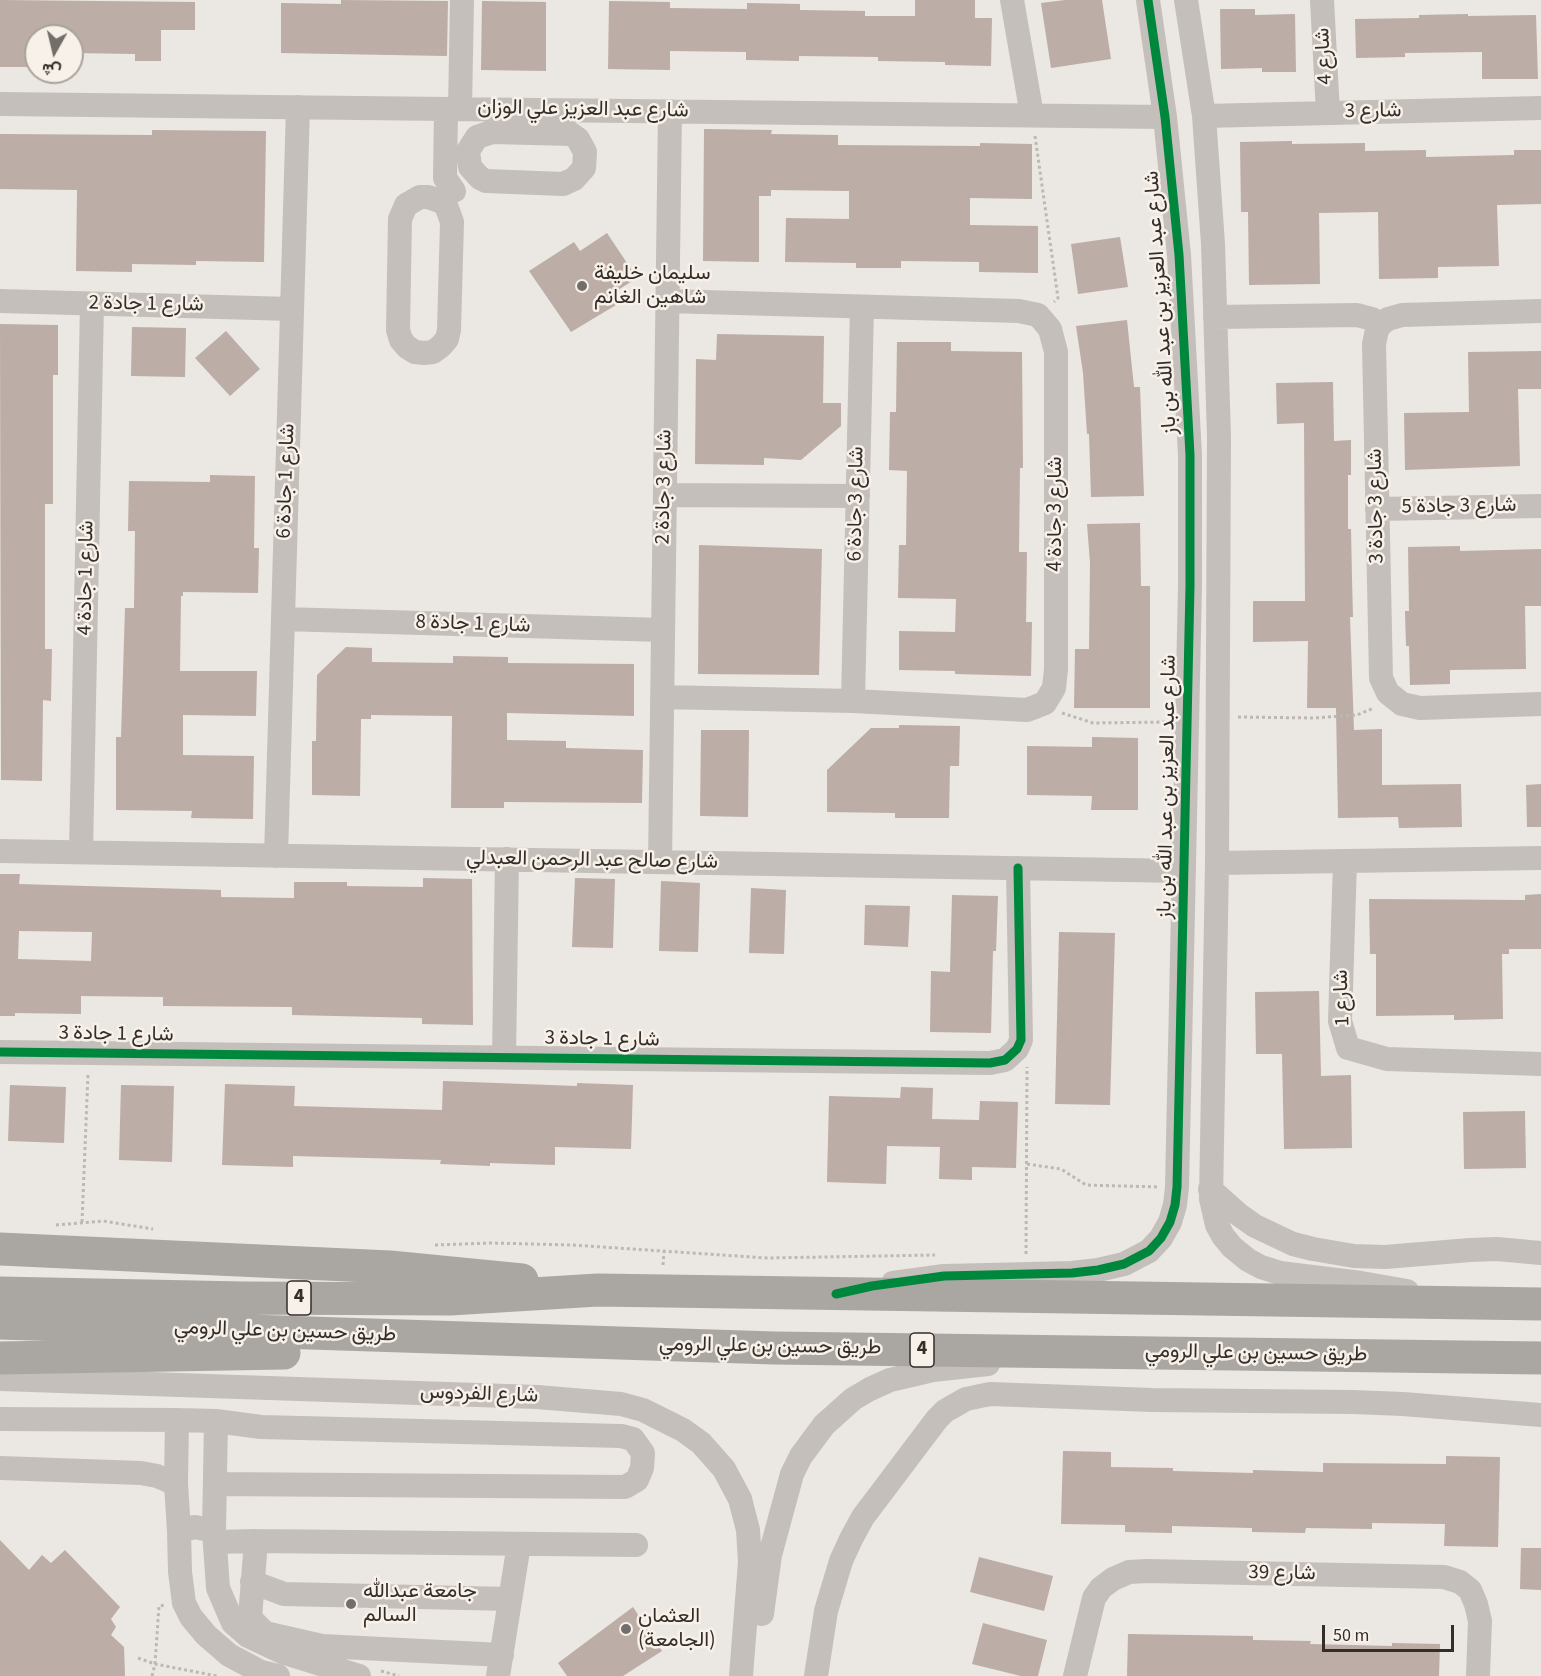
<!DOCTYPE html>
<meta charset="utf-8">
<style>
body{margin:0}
#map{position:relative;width:1541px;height:1676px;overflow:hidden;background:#ebe7e2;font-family:"Source Sans 3",Vazirmatn,sans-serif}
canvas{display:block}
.north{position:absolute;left:24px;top:24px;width:60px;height:60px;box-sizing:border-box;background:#f7f1e9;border:2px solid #a9a39c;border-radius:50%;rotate:188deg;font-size:16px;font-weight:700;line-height:24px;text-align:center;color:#342d29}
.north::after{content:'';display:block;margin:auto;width:21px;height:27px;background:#746e6a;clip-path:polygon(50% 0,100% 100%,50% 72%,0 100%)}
.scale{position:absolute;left:1322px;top:1625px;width:132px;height:27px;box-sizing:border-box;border:3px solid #342d29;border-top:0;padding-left:8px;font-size:18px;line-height:21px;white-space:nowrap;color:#342d29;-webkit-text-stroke:4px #f7f1e9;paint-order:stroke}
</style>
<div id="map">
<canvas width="1541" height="1676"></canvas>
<div class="north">ش</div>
<div class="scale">50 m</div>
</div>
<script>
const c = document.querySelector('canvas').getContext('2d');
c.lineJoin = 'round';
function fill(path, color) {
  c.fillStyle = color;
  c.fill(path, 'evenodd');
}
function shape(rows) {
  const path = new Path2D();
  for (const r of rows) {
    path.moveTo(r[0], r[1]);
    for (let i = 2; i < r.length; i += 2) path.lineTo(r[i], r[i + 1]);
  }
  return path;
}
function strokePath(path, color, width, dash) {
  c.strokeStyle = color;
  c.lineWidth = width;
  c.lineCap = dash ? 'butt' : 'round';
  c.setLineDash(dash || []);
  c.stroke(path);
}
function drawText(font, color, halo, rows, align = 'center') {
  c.font = font + ' "Source Sans 3",Vazirmatn,sans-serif';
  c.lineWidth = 5;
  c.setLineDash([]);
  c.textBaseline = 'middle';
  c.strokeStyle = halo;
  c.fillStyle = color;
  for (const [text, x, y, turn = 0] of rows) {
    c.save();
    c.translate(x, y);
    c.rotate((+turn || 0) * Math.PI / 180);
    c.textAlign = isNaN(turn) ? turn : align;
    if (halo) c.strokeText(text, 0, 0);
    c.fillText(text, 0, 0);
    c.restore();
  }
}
const building = shape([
 [0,0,195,2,195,30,161,30,161,61,135,61,135,54,72,53,72,36,36,36,36,67,0,67],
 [341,0,448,1,447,56,281,53,281,3,341,4],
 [915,0,975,0,975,18,992,18,991,66,945,65,945,62,878,61,878,57,799,56,799,61,746,60,746,52,670,51,670,70,608,69,609,1,670,2,670,8,747,9,747,3,800,4,800,10,865,11,865,16,915,16],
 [1065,0,1102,0,1111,59,1051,68,1041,3],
 [482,1,546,2,546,71,481,70],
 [1220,9,1255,9,1255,15,1295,14,1296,72,1262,72,1262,68,1221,69],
 [1468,14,1468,16,1536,15,1538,79,1482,79,1482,52,1405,53,1405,57,1356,58,1355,19,1419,18,1419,15],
 [704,129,772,130,771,134,838,135,838,145,980,146,980,143,1032,144,1032,199,970,198,970,225,1038,226,1038,273,979,272,979,262,901,261,901,268,856,268,856,263,785,262,786,218,849,219,849,191,771,190,771,196,759,196,759,262,703,261],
 [152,130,266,131,264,262,196,261,196,265,132,264,132,272,76,271,77,190,0,189,0,134,152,135],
 [1292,141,1292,144,1365,143,1365,151,1426,150,1426,157,1514,155,1514,150,1541,150,1541,204,1497,205,1499,266,1438,267,1438,278,1379,279,1378,212,1319,213,1320,284,1249,285,1248,212,1241,212,1240,142],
 [607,233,637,278,610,295,616,305,571,332,529,271,574,242,580,251],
 [1120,237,1128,287,1078,294,1071,244],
 [1127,320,1134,387,1140,387,1144,496,1091,497,1089,434,1087,434,1083,373,1076,326],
 [0,324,58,325,58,375,53,375,53,504,45,504,45,649,52,649,51,701,43,700,42,781,1,780],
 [132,327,186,328,185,377,131,376],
 [226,331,260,369,230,396,195,358],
 [717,334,824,336,823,403,841,403,841,426,801,460,764,458,764,465,695,464,696,359,716,360],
 [897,342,951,342,951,351,1022,352,1023,468,1020,468,1019,552,1027,552,1026,622,1032,622,1031,676,955,674,955,671,899,670,899,631,955,632,956,599,898,598,899,545,906,545,907,471,889,470,890,412,896,412],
 [1541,351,1541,389,1518,389,1520,466,1405,470,1404,413,1469,412,1468,352],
 [1333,382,1334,441,1351,440,1351,475,1348,475,1348,529,1351,529,1352,579,1353,617,1350,617,1354,730,1382,729,1382,785,1461,784,1462,827,1399,828,1398,817,1338,818,1336,708,1307,708,1308,641,1253,642,1253,601,1305,601,1304,423,1277,424,1276,383],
 [210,475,255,476,254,548,259,548,258,593,183,592,183,596,181,596,180,671,257,671,256,716,183,715,183,755,254,756,253,819,191,818,192,811,116,810,116,737,121,737,125,608,134,608,135,531,128,531,129,481,210,482],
 [1140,523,1141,586,1150,586,1150,708,1074,708,1075,649,1089,649,1090,563,1087,524],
 [699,545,822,549,819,675,698,674],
 [1460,546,1460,551,1541,549,1541,606,1525,606,1526,669,1450,670,1450,684,1410,685,1409,646,1406,646,1405,611,1409,611,1408,547],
 [346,647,372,648,372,662,453,663,453,656,508,657,508,663,634,664,634,716,507,713,507,740,566,741,566,748,643,750,642,803,504,802,504,808,451,808,452,716,371,715,371,719,361,719,360,796,312,795,312,741,316,741,317,675],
 [899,725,960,726,959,766,950,766,949,818,895,818,895,813,827,812,827,770,871,728,899,728],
 [701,730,749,730,748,817,700,816],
 [1092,737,1138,738,1138,810,1091,810,1092,796,1027,795,1027,746,1092,747],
 [1541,784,1541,827,1527,827,1526,785],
 [0,874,20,874,19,884,221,890,221,897,294,898,294,882,347,882,347,886,423,887,423,878,472,879,473,1025,422,1024,422,1018,292,1015,292,1007,163,1006,163,997,81,996,81,1014,15,1013,15,1016,0,1016],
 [19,931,92,932,91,961,18,959],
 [575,878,615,879,613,948,572,947],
 [661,881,700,883,698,952,659,951],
 [751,888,786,890,784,954,749,953],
 [1541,894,1541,949,1509,949,1509,954,1502,954,1503,1019,1454,1020,1454,1015,1376,1016,1376,954,1370,954,1369,899,1525,900,1525,895],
 [952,895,998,896,996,951,993,951,991,1033,930,1032,931,971,950,972],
 [865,905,910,906,908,947,864,945],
 [1059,932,1115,933,1110,1105,1055,1104],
 [1319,991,1321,1076,1351,1075,1352,1148,1284,1149,1282,1054,1256,1054,1255,992],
 [443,1081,577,1086,577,1083,633,1085,631,1149,555,1147,555,1165,490,1163,490,1166,440,1164,441,1160,293,1156,293,1167,222,1165,225,1084,295,1086,294,1106,442,1110],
 [10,1085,66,1087,64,1143,8,1141],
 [121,1085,174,1086,172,1162,119,1160],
 [901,1087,933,1088,932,1119,979,1120,980,1101,1018,1102,1016,1168,972,1167,972,1180,939,1179,940,1147,887,1146,886,1184,827,1182,829,1096,900,1098],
 [1525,1111,1526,1168,1464,1169,1463,1112],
 [1063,1451,1111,1452,1111,1467,1173,1468,1173,1471,1253,1473,1253,1470,1323,1472,1323,1463,1446,1464,1446,1456,1500,1457,1498,1547,1444,1546,1445,1524,1372,1523,1372,1529,1306,1528,1305,1533,1252,1532,1252,1528,1172,1526,1172,1533,1125,1532,1125,1525,1061,1524],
 [0,1540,29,1570,42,1555,51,1563,65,1550,120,1607,111,1619,116,1627,111,1635,124,1647,125,1676,0,1676],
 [1521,1548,1541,1548,1541,1590,1520,1589],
 [979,1557,1053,1576,1044,1611,970,1592],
 [633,1607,662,1651,623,1676,567,1676,558,1663],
 [983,1623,1047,1640,1038,1676,1021,1676,972,1664],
 [1128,1634,1253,1636,1253,1640,1311,1641,1310,1644,1392,1646,1392,1643,1440,1644,1439,1676,1127,1676]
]);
const path = shape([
 [1035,136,1058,298,1054,302],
 [1062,713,1093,723,1168,722],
 [1238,717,1314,718,1357,715,1374,708],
 [1027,1164,1061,1169,1086,1185,1159,1187],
 [82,1222,88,1074],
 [56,1225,103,1221,153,1229],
 [435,1245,491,1243,572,1245,767,1258,935,1255],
 [1026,1254,1027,1067],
 [663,1265,664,1252],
 [138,1658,155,1664,159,1606,165,1605],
 [381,1671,399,1676],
 [152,1676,155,1664,217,1676]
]);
const minor = shape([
 [1012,0,1032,115],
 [1186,0,1204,116,1213,244,1219,437,1217,863,1211,1199,1217,1225,1223,1236,1232,1247,1248,1260,1261,1267,1280,1273,1361,1283,1407,1291],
 [1322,0,1328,113],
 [0,104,1165,117],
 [446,109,445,178,454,191],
 [460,109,462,0],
 [1204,116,1541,108],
 [492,132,571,134,578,139,585,152,584,168,574,179,563,184,486,181,480,178,470,167,468,151,477,137,492,132],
 [420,197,428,197,443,202,447,208,452,222,449,330,447,339,441,346,433,352,424,353,415,352,407,347,401,340,398,330,400,219,406,205,420,197],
 [0,301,292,309],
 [1541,311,1402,315,1388,319,1381,324,1377,330,1374,344,1381,678,1388,693,1402,704,1420,708,1541,704],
 [1215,317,1357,315,1372,319,1381,324],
 [665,495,858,496],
 [1377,509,1541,506],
 [283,619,663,630],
 [662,697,853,701,1027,710,1045,703,1054,688,1056,669,1056,352,1050,329,1038,315,1019,311,668,301],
 [853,701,862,307],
 [0,851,1184,871],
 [81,852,92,304],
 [276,856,298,107],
 [1345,861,1340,1021,1348,1048,1387,1059,1541,1064],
 [660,862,670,111],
 [1217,863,1541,858],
 [0,1052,990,1063,1005,1060,1017,1049,1021,1040,1018,868],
 [504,1057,507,859],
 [1210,1189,1238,1214,1255,1226,1293,1244,1313,1249,1354,1256,1385,1257,1470,1250,1497,1249,1541,1253],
 [893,1283,944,1276,1072,1273,1098,1270,1124,1264,1149,1251,1161,1238,1170,1222,1175,1205,1177,1187,1190,586,1190,455,1179,255,1165,117,1148,0],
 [0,1379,537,1397,621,1404,643,1410,683,1430,701,1443,724,1469,740,1499,748,1530,750,1562,741,1676],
 [0,1419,177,1420,216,1421,261,1427,621,1436,633,1439,643,1453,642,1468,637,1480,625,1487,215,1484],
 [177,1420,176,1484,179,1531],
 [0,1468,141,1473,157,1476,176,1484],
 [214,1531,216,1421],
 [256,1541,250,1618,265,1633,322,1646,502,1655],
 [216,1542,256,1541,636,1545],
 [252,1582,284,1594,510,1599],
 [762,1614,770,1555,792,1474,801,1456,824,1425,853,1399,870,1389,890,1380,933,1370,988,1364],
 [278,1676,261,1672,229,1655,206,1635,191,1617,184,1603,180,1572,179,1531,195,1527,214,1531,218,1588,233,1623,248,1636,282,1652,359,1676],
 [498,1676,519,1544],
 [816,1676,826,1611,841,1561,851,1539,863,1517,937,1419,945,1411,966,1399,990,1394,1152,1400,1353,1402,1403,1404,1541,1415],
 [1075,1676,1094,1598,1101,1588,1113,1579,1129,1572,1147,1571,1444,1577,1460,1582,1470,1590,1476,1604,1480,1621,1478,1676]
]);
const highway = shape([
 [0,1249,390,1267,522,1280],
 [0,1293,243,1298,450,1299,598,1290,1541,1304],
 [0,1323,774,1348,1541,1358],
 [0,1358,284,1353]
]);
const cycleway = shape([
 [0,1052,990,1063,1005,1060,1017,1049,1021,1040,1018,868],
 [836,1294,872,1286,944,1276,1072,1273,1098,1270,1124,1264,1149,1251,1161,1238,1170,1222,1175,1205,1177,1187,1190,586,1190,455,1179,255,1165,117,1148,0]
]);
const markers = [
 [582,286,6,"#746e6a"],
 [351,1604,6,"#746e6a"],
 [626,1629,6,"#746e6a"]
];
const shields = [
 [299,1298,24],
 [922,1350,24]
];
const shieldNames = [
 ["4",299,1298],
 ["4",922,1350]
];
const streetNames = [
 ["شارع 4",1325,56,-93],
 ["شارع عبد العزيز علي الوزان",583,110,1],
 ["شارع 3",1373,112,-1],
 ["شارع عبد العزيز بن عبد الله بن باز",1162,303,-94],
 ["شارع 1 جادة 2",146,305,1],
 ["شارع 1 جادة 6",287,481,-88],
 ["شارع 3 جادة 2",665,487,-89],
 ["شارع 3 جادة 6",857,504,-89],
 ["شارع 3 جادة 3",1377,506,-91],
 ["شارع 3 جادة 5",1459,507,-1],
 ["شارع 3 جادة 4",1056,514,-90],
 ["شارع 1 جادة 4",87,578,-89],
 ["شارع 1 جادة 8",473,625,2],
 ["شارع عبد العزيز بن عبد الله بن باز",1168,787,-89],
 ["شارع صالح عبد الرحمن العبدلي",592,861,1],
 ["شارع 1",1343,998,-92],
 ["شارع 1 جادة 3",116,1035,1],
 ["شارع 1 جادة 3",602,1040,1],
 ["طريق حسين بن علي الرومي",285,1332,2],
 ["طريق حسين بن علي الرومي",770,1347,1],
 ["طريق حسين بن علي الرومي",1256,1354,1],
 ["شارع الفردوس",479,1395,2],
 ["شارع 39",1282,1574,1]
];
const poiNames = [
 ["سليمان خليفة",594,274],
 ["شاهين الغانم",594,298],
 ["جامعة عبدالله",363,1592],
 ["السالم",363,1616],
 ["العثمان",638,1617],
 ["(الجامعة)",638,1641]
];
fill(building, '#bcada6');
strokePath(path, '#bdb8b3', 3, [3, 3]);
strokePath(minor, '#c4bfbb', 24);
strokePath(highway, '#aaa6a1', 33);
strokePath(cycleway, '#00873e', 9);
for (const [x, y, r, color] of markers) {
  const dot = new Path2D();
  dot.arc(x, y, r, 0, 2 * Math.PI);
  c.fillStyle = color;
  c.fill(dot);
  strokePath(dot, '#f7f1e9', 2);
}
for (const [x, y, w] of shields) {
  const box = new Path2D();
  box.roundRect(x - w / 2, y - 17, w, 34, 4.5);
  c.fillStyle = '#f7f1e9';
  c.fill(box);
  strokePath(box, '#342d29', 1.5);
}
drawText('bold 20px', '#342d29', null, shieldNames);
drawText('21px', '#342d29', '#f7f1e9', streetNames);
drawText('21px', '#342d29', '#f7f1e9', poiNames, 'left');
</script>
